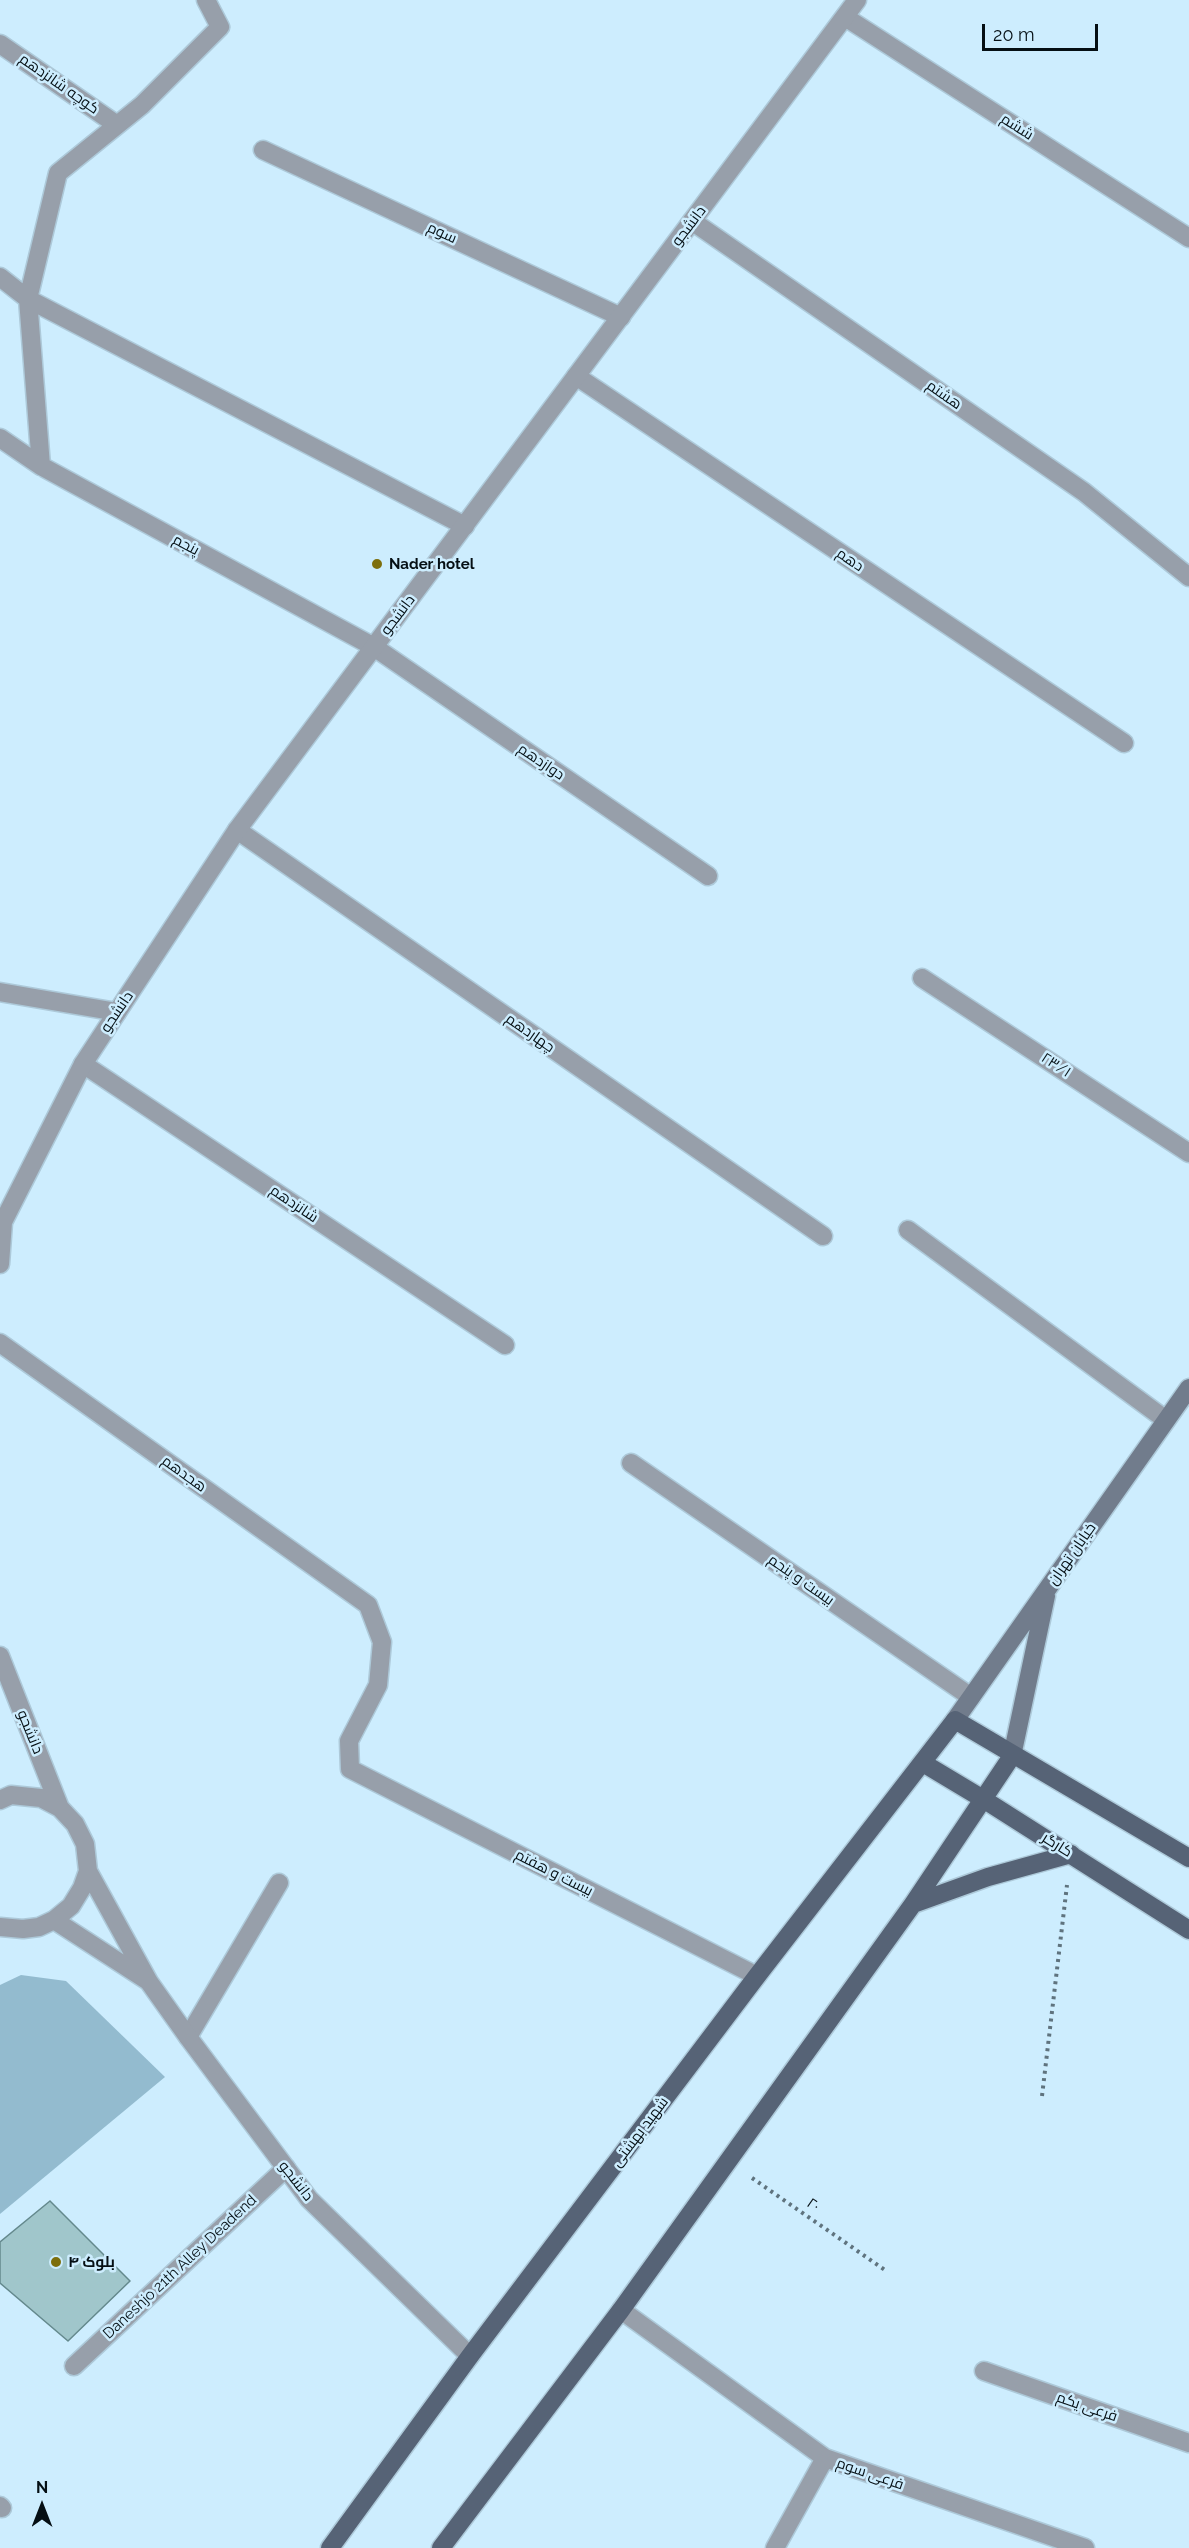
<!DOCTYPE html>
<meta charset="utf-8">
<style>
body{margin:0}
#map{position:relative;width:1189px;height:2548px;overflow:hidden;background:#cdedfe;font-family:Raleway,sans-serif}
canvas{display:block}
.north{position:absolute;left:12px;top:2476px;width:60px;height:60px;-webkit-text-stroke:4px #cdedfe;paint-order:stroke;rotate:0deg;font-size:16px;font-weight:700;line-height:24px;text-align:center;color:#050f14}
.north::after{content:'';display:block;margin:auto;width:21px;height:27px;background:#050f14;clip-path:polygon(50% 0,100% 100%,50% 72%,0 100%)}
.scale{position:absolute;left:982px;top:24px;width:116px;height:27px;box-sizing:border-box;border:3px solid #050f14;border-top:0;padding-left:8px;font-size:18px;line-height:21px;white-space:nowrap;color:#050f14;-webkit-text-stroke:4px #cdedfe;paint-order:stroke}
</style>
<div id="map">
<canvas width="1189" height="2548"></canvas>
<div class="north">N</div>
<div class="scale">20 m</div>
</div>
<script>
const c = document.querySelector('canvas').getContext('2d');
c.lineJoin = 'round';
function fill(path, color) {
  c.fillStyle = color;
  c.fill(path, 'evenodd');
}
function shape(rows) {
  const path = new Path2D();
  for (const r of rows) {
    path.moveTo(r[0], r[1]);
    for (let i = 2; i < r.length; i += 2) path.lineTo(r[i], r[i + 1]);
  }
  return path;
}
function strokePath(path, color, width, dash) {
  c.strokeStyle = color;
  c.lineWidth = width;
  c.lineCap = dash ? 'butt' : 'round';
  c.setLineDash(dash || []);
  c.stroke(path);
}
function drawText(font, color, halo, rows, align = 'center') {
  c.font = font + ' Raleway,Cairo,sans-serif';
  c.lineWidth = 5;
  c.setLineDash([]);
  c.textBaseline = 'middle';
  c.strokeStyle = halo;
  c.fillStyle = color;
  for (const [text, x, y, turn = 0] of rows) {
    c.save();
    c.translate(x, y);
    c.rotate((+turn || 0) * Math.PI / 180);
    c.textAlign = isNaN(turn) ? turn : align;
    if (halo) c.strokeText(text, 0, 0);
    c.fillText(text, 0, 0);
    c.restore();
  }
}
const green = shape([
 [21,1975,66,1981,165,2077,0,2214,0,1985]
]);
const building = shape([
 [50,2201,130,2281,68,2341,0,2283,0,2242,50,2201]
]);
const path = shape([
 [1042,2096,1067,1885],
 [752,2178,885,2270]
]);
const minor = shape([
 [845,17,1189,238],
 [0,44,117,125],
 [263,150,621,317],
 [692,221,1084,492,1189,577],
 [0,277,28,299,465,526],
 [576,376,1124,743],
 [0,438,41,466,374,647,708,876],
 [41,466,28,299,58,173,142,105,220,27,206,0],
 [237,830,823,1236],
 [922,978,1189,1153],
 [0,992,117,1012],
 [83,1064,505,1345],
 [908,1230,1166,1420],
 [0,1343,368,1605,382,1642,378,1685,349,1741,350,1769,757,1976],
 [631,1463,971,1697],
 [188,2037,279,1883],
 [621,2310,825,2458,1085,2548],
 [74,2366,286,2168],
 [984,2371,1189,2443],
 [0,2506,2,2508],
 [775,2548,825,2458]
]);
const tertiary = shape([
 [0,1264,3,1222,83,1064,237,830,857,0],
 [0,1656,60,1808],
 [0,1800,11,1795,41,1798,60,1808,75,1824,85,1844,88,1871,82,1888,71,1906,54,1920,39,1927,23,1929,0,1927],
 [88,1871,149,1982,188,2037,309,2199,470,2356],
 [54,1920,148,1981]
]);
const secondary = shape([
 [955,1720,1189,1388],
 [1012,1756,1046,1596]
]);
const primary = shape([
 [923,1763,983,1799,1189,1930],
 [913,1904,988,1877,1071,1854],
 [330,2548,470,2356,757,1976,955,1720,1189,1858],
 [441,2548,621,2310,913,1904,1012,1756]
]);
const markers = [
 [377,564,6,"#7d6f0d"],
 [56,2262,6,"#7d6f0d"]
];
const streetNames = [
 ["کوچه شانزدهم",59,84,35],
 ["ششم",1017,127,33],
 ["دانشجو",689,226,-53],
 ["سوم",442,233,25],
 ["هشتم",944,395,35],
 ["پنجم",186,545,28],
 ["دهم",850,560,34],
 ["دانشجو",398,615,-53],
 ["دوازدهم",541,762,34],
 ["دانشجو",117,1012,-56],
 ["چهاردهم",530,1033,35],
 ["۲۳/۱",1056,1065,33],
 ["شانزدهم",294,1204,34],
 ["هجدهم",184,1474,36],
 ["خیابان تهران",1072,1554,-55],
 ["بیست و پنجم",801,1580,35],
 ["دانشجو",30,1732,68],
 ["کارگر",1057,1845,32],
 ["بیست و هفتم",554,1873,27],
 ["شهید بهشتی",640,2132,-53],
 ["دانشجو",296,2181,52],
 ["۲۰",813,2205,35],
 ["Daneshjo 21th Alley Deadend",180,2267,-43],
 ["فرعی یکم",1087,2407,19],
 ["فرعی سوم",870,2474,19]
];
const poiNames = [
 ["Nader hotel",389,564],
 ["بلوک ۴",68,2262]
];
fill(green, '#93bbcf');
fill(building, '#a0c6cb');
strokePath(building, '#64898d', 1.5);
strokePath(minor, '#adc9d9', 21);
strokePath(tertiary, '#adc9d9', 21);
strokePath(secondary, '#adc9d9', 21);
strokePath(primary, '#adc9d9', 21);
strokePath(path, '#5f737e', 4, [3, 4.5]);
strokePath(minor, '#979faa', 18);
strokePath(tertiary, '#979faa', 18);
strokePath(secondary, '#717c8c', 18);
strokePath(primary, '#566376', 18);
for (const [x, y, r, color] of markers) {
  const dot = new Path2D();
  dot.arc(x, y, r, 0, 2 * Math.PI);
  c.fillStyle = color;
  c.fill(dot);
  strokePath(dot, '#cdedfe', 2);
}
drawText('15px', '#050f14', '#cdedfe', streetNames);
drawText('bold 15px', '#050f14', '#cdedfe', poiNames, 'left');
</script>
